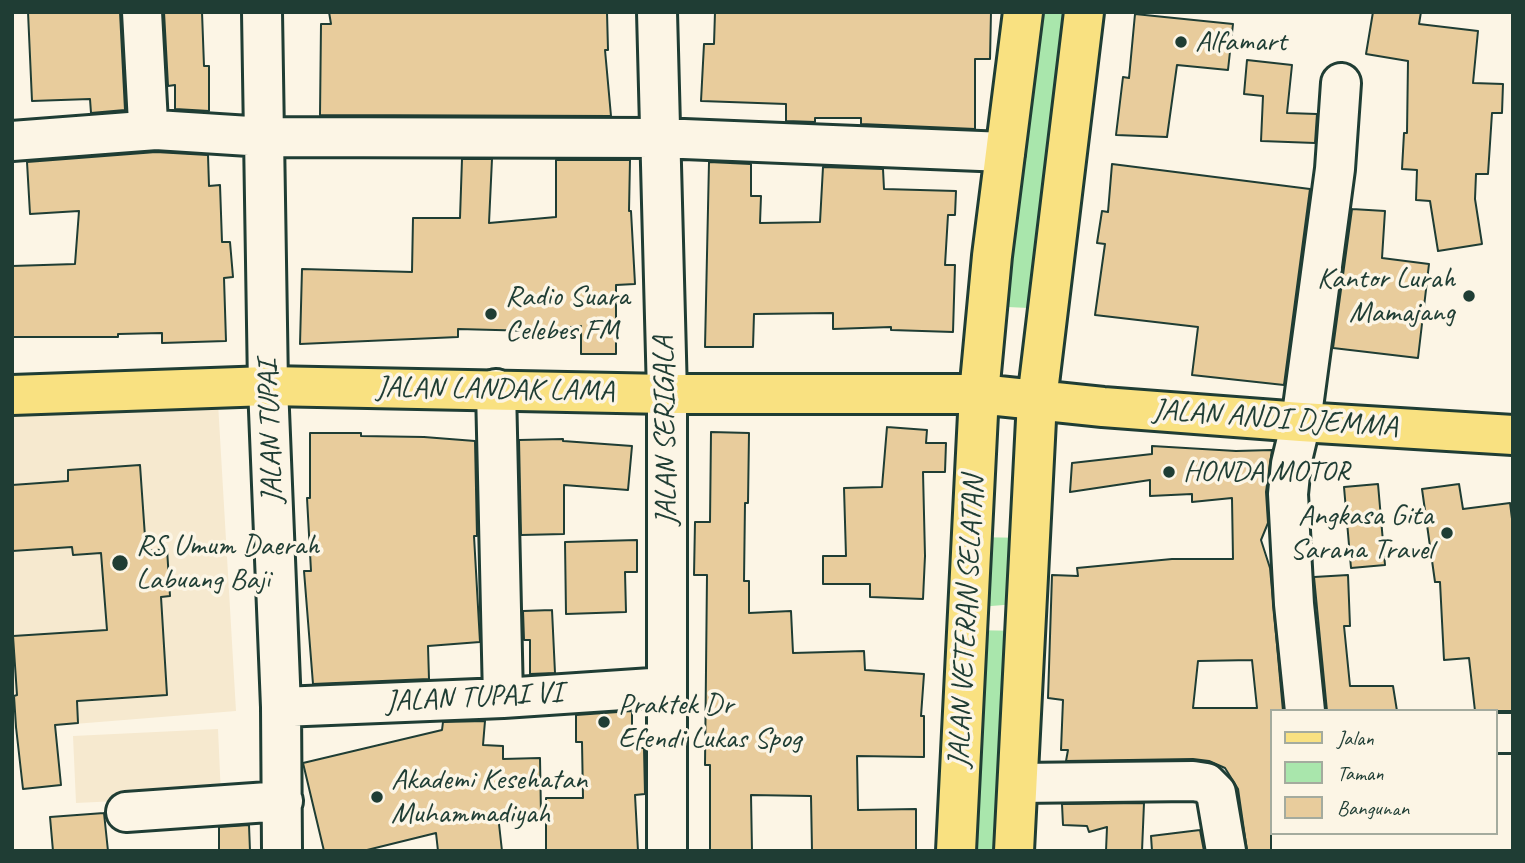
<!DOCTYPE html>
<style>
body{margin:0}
#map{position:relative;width:1525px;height:863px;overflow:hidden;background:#fcf5e5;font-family:Caveat,sans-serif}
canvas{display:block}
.frame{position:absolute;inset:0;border:14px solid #1f3d34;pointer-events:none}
.legend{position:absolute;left:1270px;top:709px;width:228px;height:126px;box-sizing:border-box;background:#fcf5e5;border:2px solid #a4ab9e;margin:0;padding:9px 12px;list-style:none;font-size:21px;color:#1f3d34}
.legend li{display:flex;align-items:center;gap:14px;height:35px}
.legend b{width:35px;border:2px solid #a4ab9e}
</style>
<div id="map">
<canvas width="1525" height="863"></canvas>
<div class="frame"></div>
<ul class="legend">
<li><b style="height:9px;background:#f9e181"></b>Jalan</li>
<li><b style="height:19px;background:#a9e6ac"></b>Taman</li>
<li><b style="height:19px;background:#e8cc9c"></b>Bangunan</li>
</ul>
</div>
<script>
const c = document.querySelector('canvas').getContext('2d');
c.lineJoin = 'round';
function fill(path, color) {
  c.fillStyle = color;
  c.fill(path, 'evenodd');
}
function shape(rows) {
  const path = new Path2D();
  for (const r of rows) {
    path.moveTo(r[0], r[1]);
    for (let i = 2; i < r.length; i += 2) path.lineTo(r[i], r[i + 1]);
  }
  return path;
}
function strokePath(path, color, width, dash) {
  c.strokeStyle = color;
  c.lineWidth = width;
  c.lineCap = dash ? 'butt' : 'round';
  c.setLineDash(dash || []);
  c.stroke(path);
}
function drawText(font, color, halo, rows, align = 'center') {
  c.font = font + ' Caveat,sans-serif';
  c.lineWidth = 7;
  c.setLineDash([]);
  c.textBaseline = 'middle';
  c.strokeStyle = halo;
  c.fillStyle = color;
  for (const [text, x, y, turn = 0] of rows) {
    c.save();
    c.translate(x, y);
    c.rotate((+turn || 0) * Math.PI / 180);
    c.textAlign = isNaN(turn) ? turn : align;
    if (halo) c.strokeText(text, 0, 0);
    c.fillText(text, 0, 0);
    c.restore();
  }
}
const built = shape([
 [218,403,236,711,12,729,12,416],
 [218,729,221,796,76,803,73,736]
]);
const green = shape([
 [1024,12,1084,12,1049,309,987,306],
 [972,537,1030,538,1027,603,968,608],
 [967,630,1025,631,1015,851,956,851]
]);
const building = shape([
 [28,12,120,12,125,110,91,113,90,99,32,101,28,12],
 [164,12,202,12,204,66,209,66,209,111,175,109,175,85,168,86,164,12],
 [329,12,607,12,608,50,605,50,611,116,320,115,321,24,331,24,329,12],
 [715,12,991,12,990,59,975,59,975,129,861,124,861,118,815,118,815,122,786,121,786,104,701,101,704,44,714,44,715,12],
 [1373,12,1421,12,1419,24,1478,31,1473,83,1503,84,1502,113,1492,113,1488,174,1476,174,1475,199,1482,244,1438,251,1430,201,1416,200,1417,170,1402,169,1404,133,1407,133,1408,61,1366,54,1373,12],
 [1135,14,1233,24,1228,70,1177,65,1167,137,1116,135,1123,77,1129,78,1135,14],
 [1247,60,1292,65,1287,113,1317,114,1315,143,1261,141,1263,96,1244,94,1247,60],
 [156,152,208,155,209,186,220,185,222,242,230,242,233,277,224,278,226,341,162,343,162,333,118,334,118,337,12,337,12,266,75,264,79,211,30,214,27,162,156,152],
 [462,159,492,159,489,223,556,217,556,160,630,160,629,211,631,211,635,284,616,285,616,354,581,354,581,326,533,331,458,329,458,337,300,344,302,269,412,272,413,218,460,218,462,159],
 [709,162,751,164,751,196,761,196,760,223,820,222,823,167,883,169,884,189,956,191,955,215,948,215,945,265,955,265,953,332,891,330,891,327,833,329,833,313,754,314,753,347,705,347,709,162],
 [1112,164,1310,189,1284,385,1192,375,1198,327,1095,315,1105,244,1097,243,1102,211,1108,212,1112,164],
 [1352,209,1385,211,1382,258,1429,264,1418,358,1333,348,1352,209],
 [887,427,927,430,926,443,946,443,945,472,923,472,925,556,923,599,870,597,870,584,823,584,823,556,846,556,844,488,882,487,887,427],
 [711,432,749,433,748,503,745,503,744,581,749,581,749,613,791,611,793,653,864,651,865,670,924,674,921,716,924,716,924,757,857,756,858,810,916,809,916,851,812,851,811,796,751,795,752,851,710,851,710,765,705,765,707,575,694,575,695,522,710,522,711,432],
 [310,433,361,433,361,436,424,437,475,441,477,536,474,536,480,642,428,646,429,679,313,684,304,571,311,571,307,498,310,498,310,433],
 [563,439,563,441,632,446,628,490,564,485,564,534,521,535,519,440,563,439],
 [1152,446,1236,451,1272,450,1266,492,1268,523,1261,540,1270,568,1283,711,1271,711,1271,851,1247,851,1238,789,1225,768,1209,761,1193,759,1066,761,1068,750,1061,750,1063,700,1048,698,1052,575,1078,576,1077,568,1172,559,1233,559,1232,498,1192,502,1192,494,1150,496,1150,480,1070,492,1072,463,1152,454,1152,446],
 [1252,660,1257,708,1193,708,1198,661,1252,660],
 [140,465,146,551,167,549,170,596,161,597,167,695,77,701,78,723,55,725,61,785,23,789,16,727,14,696,17,695,13,636,107,630,101,553,73,555,72,547,12,551,12,485,68,481,68,470,140,465],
 [1378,484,1385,565,1351,568,1344,487,1378,484],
 [1459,484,1463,509,1510,503,1513,527,1513,711,1475,711,1469,658,1444,660,1440,582,1435,582,1422,489,1459,484],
 [637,540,637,572,625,572,626,612,566,614,565,542,637,540],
 [1348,575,1350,626,1344,626,1350,686,1393,686,1397,711,1327,711,1314,577,1348,575],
 [552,610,555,673,530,674,530,640,524,640,523,611,552,610],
 [632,711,632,748,644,748,645,794,635,795,638,851,546,851,546,798,583,798,582,742,576,742,576,715,632,711],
 [485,721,483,745,503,746,503,759,540,758,541,815,498,815,502,851,438,851,436,833,363,851,324,851,303,763,442,730,443,722,485,721],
 [1144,803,1142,851,1106,851,1107,827,1089,832,1087,826,1063,825,1062,804,1144,803],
 [104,813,108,851,53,851,50,817,104,813],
 [249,825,250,851,219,851,219,827,249,825],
 [1200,830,1204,851,1152,851,1151,836,1200,830]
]);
const minor = shape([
 [142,12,148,123,156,130,265,137,659,138,1005,152],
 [262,12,268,386,281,707,282,851],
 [657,12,667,394,667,851],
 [12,141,156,130],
 [496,389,503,698],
 [281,707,503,698,667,687],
 [1305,711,1294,604,1288,494,1291,464,1301,422,1335,169,1341,83],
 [1495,733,1513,733],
 [1018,783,1193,781,1206,783,1216,793,1226,851],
 [126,812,283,801]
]);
const major = shape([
 [12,395,268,386,667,394,979,394,1103,407,1301,422,1513,435],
 [956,851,979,394,992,256,1023,12],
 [1014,851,1037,400,1084,12]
]);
const markers = [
 [1181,42,7,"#1f3d34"],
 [1469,296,7,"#1f3d34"],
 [491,314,7,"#1f3d34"],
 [1169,472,7,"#1f3d34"],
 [1447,533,7,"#1f3d34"],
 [120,563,9,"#1f3d34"],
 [604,722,7,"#1f3d34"],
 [377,797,7,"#1f3d34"]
];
const poiNames = [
 ["Alfamart",1195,42],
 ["Kantor Lurah",1455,279,"right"],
 ["Mamajang",1455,313,"right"],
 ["Radio Suara",505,297],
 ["Celebes FM",505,331],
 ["HONDA MOTOR",1183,472],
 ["Angkasa Gita",1433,516,"right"],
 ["Sarana Travel",1433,550,"right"],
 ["RS Umum Daerah",136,546],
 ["Labuang Baji",136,580],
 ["Praktek Dr",618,705],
 ["Efendi Lukas Spog",618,739],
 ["Akademi Kesehatan",391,780],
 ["Muhammadiyah",391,814]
];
const streetNames = [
 ["JALAN LANDAK LAMA",495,390,1],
 ["JALAN ANDI DJEMMA",1275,419,4],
 ["JALAN SERIGALA",666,431,-91],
 ["JALAN TUPAI",271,432,-92],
 ["JALAN VETERAN SELATAN",967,622,-87],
 ["JALAN TUPAI VI",474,698,-3]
];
fill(built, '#f6e9cf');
fill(green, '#a9e6ac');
fill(building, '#e8cc9c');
strokePath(building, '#1f3d34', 2);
strokePath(minor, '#1f3d34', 44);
strokePath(major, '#1f3d34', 44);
strokePath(minor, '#fcf5e5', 38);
strokePath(major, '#f9e181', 38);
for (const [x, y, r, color] of markers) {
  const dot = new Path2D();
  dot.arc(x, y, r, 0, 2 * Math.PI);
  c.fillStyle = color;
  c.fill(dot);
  strokePath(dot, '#fcf5e5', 2.5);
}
drawText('30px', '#1f3d34', '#fcf5e5', poiNames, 'left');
drawText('30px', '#1f3d34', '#fcf5e5', streetNames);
</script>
